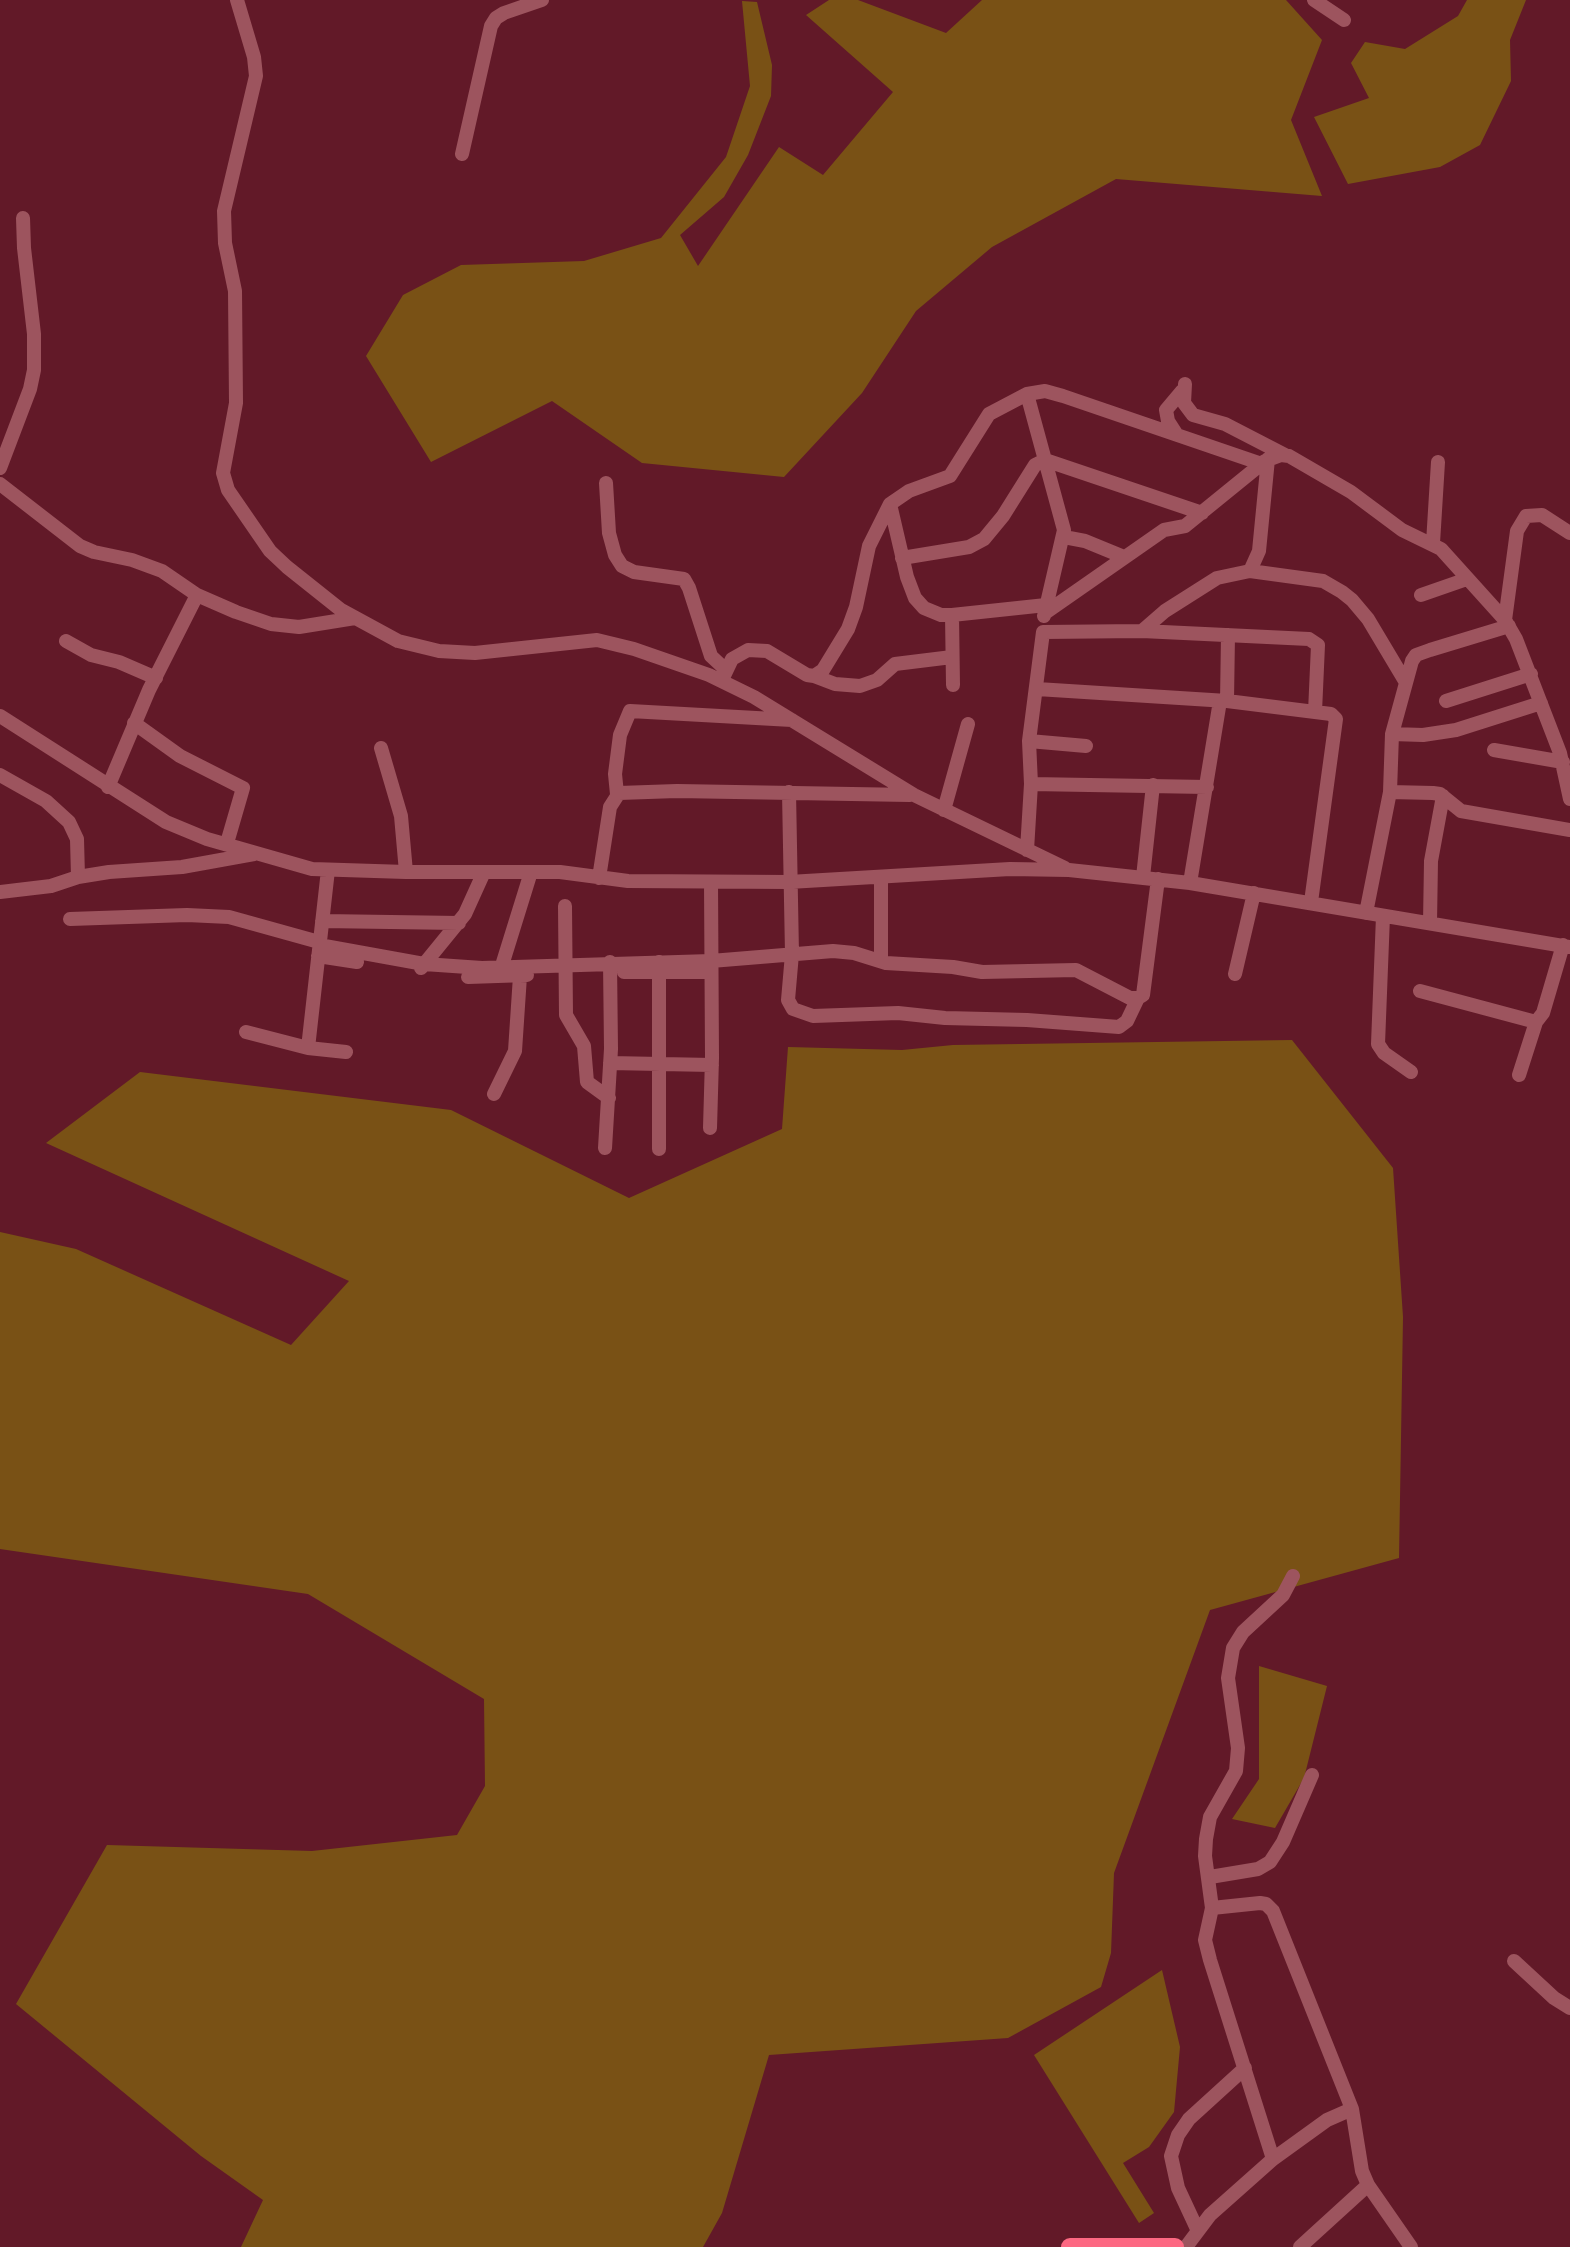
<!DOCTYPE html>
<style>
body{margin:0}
canvas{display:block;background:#621928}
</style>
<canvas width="1570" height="2247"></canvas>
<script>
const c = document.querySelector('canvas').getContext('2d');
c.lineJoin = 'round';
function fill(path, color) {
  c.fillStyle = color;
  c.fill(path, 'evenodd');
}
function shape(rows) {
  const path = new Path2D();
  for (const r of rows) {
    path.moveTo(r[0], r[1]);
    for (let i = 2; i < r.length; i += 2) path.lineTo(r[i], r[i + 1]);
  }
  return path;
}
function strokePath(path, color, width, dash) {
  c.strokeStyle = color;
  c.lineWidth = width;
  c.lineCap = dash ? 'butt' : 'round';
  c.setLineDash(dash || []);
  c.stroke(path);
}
const green = shape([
 [829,0,858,0,946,33,982,0,1286,0,1322,40,1291,120,1322,196,1116,179,992,247,916,311,862,393,784,477,642,463,552,401,431,462,366,356,403,295,461,265,584,261,661,238,726,157,750,86,742,1,757,2,772,65,771,96,748,155,724,197,680,235,698,266,779,147,823,175,893,92,806,15],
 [1467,0,1526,0,1510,40,1511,81,1480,145,1440,167,1348,184,1314,117,1369,98,1351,63,1365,42,1405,49,1458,16],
 [1292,1040,1393,1168,1403,1317,1399,1558,1210,1610,1114,1873,1111,1953,1101,1987,1008,2038,769,2055,722,2213,703,2247,241,2247,263,2200,201,2156,16,2004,107,1845,312,1851,457,1835,485,1786,484,1699,308,1594,0,1549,0,1232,76,1249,291,1345,349,1281,46,1143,140,1072,451,1110,629,1198,782,1129,788,1047,902,1050,953,1045],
 [1259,1666,1327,1686,1304,1778,1275,1828,1232,1819,1259,1779],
 [1162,1970,1180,2047,1174,2112,1149,2147,1123,2163,1154,2213,1139,2223,1034,2055]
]);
const minor = shape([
 [237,0,254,57,256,76,224,211,225,243,235,291,236,403,223,473,228,490,270,551,287,567,341,610,398,641,439,651,475,653,597,640,634,649,709,675,754,697,914,795,1065,868],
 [1314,0,1344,20],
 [462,154,491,26,496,18,504,13,542,0],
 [1185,384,1184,403,1193,415,1225,424,1285,455],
 [1027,394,1064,530,1044,616],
 [1177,435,1168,421,1166,410,1182,391],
 [0,468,30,389,34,370,34,334,24,248,23,218],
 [606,483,609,533,615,555,622,566,634,572,684,579,689,588,711,656,726,670],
 [0,484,80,546,94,552,132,560,162,571,197,595,236,612,271,624,299,627,355,618],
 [890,504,907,577,915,598,924,608,941,615,952,615,1046,605],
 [1064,537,1085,541,1124,557],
 [1433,543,1438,462],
 [902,558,969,547,984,539,1003,516,1035,465,1045,460,1202,513],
 [1250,571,1323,581,1342,592,1352,600,1368,619,1405,681],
 [1421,595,1467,579],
 [1045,613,1164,530,1185,526,1265,461,1281,455,1289,456,1351,492,1402,530,1441,549,1505,620,1516,639,1560,753,1570,799],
 [952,615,953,685],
 [1505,620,1517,531,1526,516,1542,515,1570,533],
 [1142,631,1165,611,1217,578,1250,571,1259,551,1268,459],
 [66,641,91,655,119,662,156,678],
 [814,676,835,684,860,686,877,680,895,664,952,657],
 [722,680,732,659,748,650,767,651,807,675,814,676,823,670,848,629,856,607,869,546,890,504,909,491,950,476,989,414,1027,394,1045,391,1063,396,1262,464],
 [1037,689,1227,701,1331,714,1336,719,1311,902],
 [1227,701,1228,635],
 [1446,701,1531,674],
 [0,716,166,822,207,839,312,869,406,872,560,872,628,881,789,882,1010,869,1069,870,1190,883,1570,947],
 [134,723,180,756,243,788,227,843],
 [1392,734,1423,735,1456,730,1541,703],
 [1029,741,1086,746],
 [381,748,401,816,406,872],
 [1494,750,1563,762],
 [0,775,46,801,69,822,77,839,78,877],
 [1031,784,1207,787],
 [108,787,149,690,197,595],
 [789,792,792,954,788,1000,793,1009,813,1016,898,1013,945,1018,1027,1020,1119,1027,1127,1021,1138,998],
 [1390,792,1433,793,1440,794,1461,811,1570,830],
 [617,794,615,774,620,735,630,711,792,720],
 [944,810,968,724],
 [1027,850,1031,784,1029,741,1043,632,1142,631,1309,639,1318,645,1315,712],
 [1143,877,1153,785],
 [599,878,610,807,619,793,677,791,910,795],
 [1190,883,1220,701],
 [0,892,51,886,78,877,109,872,182,867,254,854],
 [565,906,566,1015,584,1046,587,1082,609,1098],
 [1366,913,1390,792,1392,734,1412,661,1416,655,1430,650,1509,626],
 [1383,916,1378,1044,1384,1053,1411,1072],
 [70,919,187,915,229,917,319,942],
 [322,921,459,923],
 [1430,923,1431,861,1443,796],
 [319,945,424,964,482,968,711,961,833,951,854,953,886,963,953,967,982,972,1076,970,1130,998,1138,998,1143,995,1158,879],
 [318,956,357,962],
 [881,961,881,879],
 [659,962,659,1149],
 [421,968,465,914,484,872],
 [624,972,711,972],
 [1235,974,1254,893],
 [499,975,531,872],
 [468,977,527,975],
 [1420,991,1536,1022,1543,1013,1563,945],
 [246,1032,308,1048,346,1052],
 [308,1048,328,870],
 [610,1063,712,1065],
 [1519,1075,1536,1022],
 [494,1094,515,1051,520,976],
 [710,1128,712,1058,711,882],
 [605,1148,611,1049,610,962],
 [1210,1877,1258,1869,1270,1862,1283,1842,1312,1775],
 [1212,1908,1205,1856,1206,1839,1210,1817,1236,1771,1238,1748,1228,1678,1233,1648,1243,1632,1283,1595,1293,1576],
 [1514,1961,1554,1998,1570,2008],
 [1273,2159,1210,1960,1205,1940,1212,1908,1260,1903,1266,1904,1273,1911,1352,2109,1362,2171,1368,2185,1300,2247],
 [1368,2185,1411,2247],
 [1198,2231,1178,2188,1171,2156,1178,2135,1189,2119,1245,2068],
 [1186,2247,1210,2215,1273,2159,1327,2120,1352,2109]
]);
const major = shape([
 [1070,2247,1175,2247]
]);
fill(green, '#795115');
strokePath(minor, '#9d545e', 14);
strokePath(major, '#fd6882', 18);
</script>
